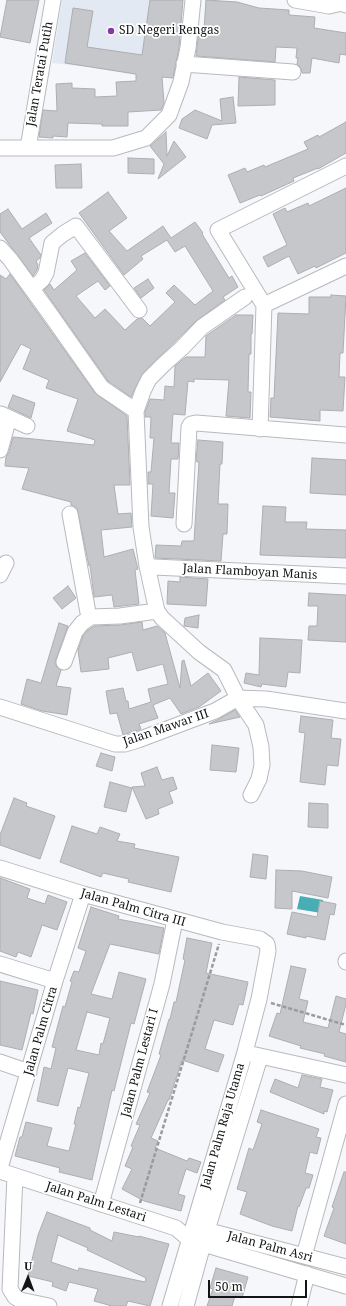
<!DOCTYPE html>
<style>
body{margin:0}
#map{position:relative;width:346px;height:1306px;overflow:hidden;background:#f5f7fb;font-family:"Noto Serif",serif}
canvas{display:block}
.north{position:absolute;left:8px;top:1258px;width:40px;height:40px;-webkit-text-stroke:3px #fff;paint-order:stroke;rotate:1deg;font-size:11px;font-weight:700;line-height:16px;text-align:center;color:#131415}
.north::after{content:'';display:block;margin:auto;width:14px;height:18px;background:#131415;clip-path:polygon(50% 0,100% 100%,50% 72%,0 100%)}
.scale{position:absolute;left:208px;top:1280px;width:99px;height:18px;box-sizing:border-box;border:2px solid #131415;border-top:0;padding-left:5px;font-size:12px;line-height:14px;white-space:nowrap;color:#131415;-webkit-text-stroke:3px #fff;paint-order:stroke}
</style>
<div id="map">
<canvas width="346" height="1306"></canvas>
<div class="north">U</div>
<div class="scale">50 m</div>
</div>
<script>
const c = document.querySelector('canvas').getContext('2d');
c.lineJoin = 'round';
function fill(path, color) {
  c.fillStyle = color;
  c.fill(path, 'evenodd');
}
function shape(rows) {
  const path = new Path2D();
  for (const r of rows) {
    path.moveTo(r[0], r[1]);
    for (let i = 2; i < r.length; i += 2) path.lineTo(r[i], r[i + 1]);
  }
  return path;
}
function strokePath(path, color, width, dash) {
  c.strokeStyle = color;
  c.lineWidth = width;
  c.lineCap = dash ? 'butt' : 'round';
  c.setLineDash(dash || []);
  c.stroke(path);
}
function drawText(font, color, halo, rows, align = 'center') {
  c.font = font + ' "Noto Serif",serif';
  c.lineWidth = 3.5;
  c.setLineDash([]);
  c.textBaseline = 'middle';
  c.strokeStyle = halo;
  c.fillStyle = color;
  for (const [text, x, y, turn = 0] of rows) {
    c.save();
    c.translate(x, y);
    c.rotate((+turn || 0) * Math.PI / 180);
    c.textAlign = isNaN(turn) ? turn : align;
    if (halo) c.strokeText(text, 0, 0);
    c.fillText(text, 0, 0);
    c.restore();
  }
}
const built = shape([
 [62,0,168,0,158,79,89,67,52,63]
]);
const water = shape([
 [300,896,323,900,321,913,297,909]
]);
const building = shape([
 [7,0,39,0,30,43,0,37,7,0],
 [150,0,183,0,179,47,173,78,162,77,164,103,161,110,128,112,128,126,102,126,102,124,68,123,67,137,53,136,53,138,39,137,43,110,57,111,56,84,72,83,72,88,95,89,95,97,117,96,116,82,136,81,136,74,65,63,73,8,93,11,87,47,142,55,150,0],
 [206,0,237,2,259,8,289,10,289,15,315,17,314,28,346,33,346,55,340,54,339,63,312,58,310,73,302,73,301,68,297,64,298,58,296,58,297,48,276,47,275,62,196,56,199,30,204,30,206,0],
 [239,77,275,80,275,105,238,106,239,77],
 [233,97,236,123,212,125,207,139,179,128,182,119,195,110,222,121,220,99,233,97],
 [346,122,346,153,318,169,318,168,293,178,294,181,261,196,260,195,240,203,228,175,245,168,247,172,264,165,265,167,308,149,304,142,318,135,319,137,346,122],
 [166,132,167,156,174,141,186,157,158,179,164,164,150,146,166,132],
 [128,158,154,159,154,174,128,173,128,158],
 [81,164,82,188,56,188,55,165,81,164],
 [346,188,346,253,316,268,315,266,298,274,289,256,268,267,263,257,287,245,273,214,285,208,287,212,308,203,309,206,346,188],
 [108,192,127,218,109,231,127,251,163,226,171,238,195,222,203,233,202,234,229,278,232,276,238,287,223,297,225,300,196,321,143,373,131,397,108,381,44,290,50,284,54,290,77,270,71,261,85,253,110,286,105,290,98,281,76,296,95,318,105,309,125,330,137,319,142,318,150,326,175,302,166,293,174,285,195,305,213,291,185,246,175,252,167,240,141,256,143,259,124,275,79,213,108,192],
 [8,209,22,229,46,213,52,223,29,238,41,255,40,258,36,261,38,265,37,270,33,276,0,232,0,214,8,209],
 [10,274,95,393,127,416,130,485,114,485,118,514,131,513,132,527,101,530,104,557,133,549,138,569,135,570,139,604,114,607,112,595,94,597,90,565,89,566,77,508,71,505,71,502,22,489,29,468,5,466,6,457,9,452,13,437,94,445,95,440,67,431,78,399,46,388,49,380,23,369,31,349,21,344,0,382,0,275,6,279,10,274],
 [148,279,154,288,141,298,134,288,148,279],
 [331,295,346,296,343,353,340,353,339,377,345,377,343,411,320,410,320,421,270,417,271,398,274,398,278,313,309,314,309,297,331,297,331,295],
 [236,315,253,315,252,334,251,334,251,354,249,354,248,392,251,392,250,418,226,416,229,380,194,379,194,382,188,381,185,415,173,414,171,443,179,443,178,459,171,459,169,493,175,493,173,518,151,516,153,484,148,484,148,472,151,472,154,438,150,438,151,417,145,417,145,412,150,399,164,400,165,386,174,387,175,366,186,357,205,357,206,336,236,315],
 [13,395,35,403,31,418,8,407,13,395],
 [198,440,223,442,222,464,220,464,218,504,228,504,227,534,223,534,221,561,155,558,156,545,181,546,182,541,194,541,199,462,197,462,196,460,198,440],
 [312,458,346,460,346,495,310,493,312,458],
 [263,506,286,507,285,522,307,522,306,529,346,530,346,558,260,555,263,506],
 [180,577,208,579,206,606,167,604,168,581,180,582,180,577],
 [68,586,76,598,62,609,53,598,68,586],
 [309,593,346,595,346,642,308,640,309,626,317,626,318,606,308,606,309,593],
 [199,615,198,628,184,626,185,618,199,615],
 [142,622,143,630,157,626,165,633,180,688,182,661,184,660,191,686,208,673,221,691,199,707,181,714,170,698,153,705,158,718,139,724,141,729,123,735,117,713,110,714,106,691,123,688,126,701,128,701,129,709,151,702,148,689,168,684,163,664,137,671,132,652,108,658,109,669,81,672,78,650,83,636,88,630,94,626,120,625,142,622],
 [59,623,68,626,56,659,55,663,57,667,61,670,56,686,71,688,67,715,42,711,21,704,27,679,41,683,59,623],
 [260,638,302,640,300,673,288,672,286,687,262,684,261,687,244,683,246,673,259,675,260,638],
 [235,710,240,717,209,724,219,719,235,710],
 [301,716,333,720,331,738,341,739,338,766,327,765,325,785,300,782,305,733,299,732,301,716],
 [212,745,239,748,236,772,210,770,212,745],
 [101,753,115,757,112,771,96,766,101,753],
 [157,767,162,780,173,777,177,789,169,792,173,803,158,809,159,814,146,819,132,787,145,786,141,773,157,767],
 [110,782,132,788,126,812,104,807,110,782],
 [14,798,27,803,26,806,55,816,40,859,0,845,0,835,14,798],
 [309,803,328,804,328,828,308,827,309,803],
 [72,826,97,834,100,827,120,834,117,841,135,844,134,848,179,857,171,892,128,882,129,879,103,873,101,877,60,862,72,826],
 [253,854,268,856,266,879,250,877,253,854],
 [276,870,302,871,332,877,328,898,292,891,292,909,275,908,276,870],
 [0,878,30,889,27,898,45,904,48,895,67,902,57,930,42,925,31,957,18,952,16,957,0,951,0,878],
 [320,901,336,904,334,915,330,914,325,940,306,936,306,938,287,934,292,912,317,917,320,901],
 [91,907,119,916,118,919,164,928,159,954,110,944,91,994,112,999,119,972,146,979,134,1024,131,1023,114,1091,112,1090,92,1180,59,1172,60,1168,15,1156,20,1137,22,1137,26,1122,52,1128,47,1146,69,1151,76,1124,74,1124,78,1107,80,1108,89,1073,68,1068,58,1106,37,1101,44,1067,51,1069,56,1048,52,1047,63,1006,65,1007,72,982,70,981,74,971,79,972,86,951,78,948,91,907],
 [87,1012,110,1018,103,1044,101,1043,99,1055,76,1050,87,1012],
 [187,938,212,943,206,973,248,982,243,1005,239,1004,233,1025,214,1020,205,1049,224,1055,218,1072,182,1060,169,1100,168,1100,151,1138,158,1141,155,1148,187,1161,189,1158,201,1162,197,1173,186,1169,178,1194,185,1196,181,1211,144,1201,122,1189,132,1169,125,1166,133,1147,131,1146,140,1125,136,1124,150,1093,147,1092,161,1055,159,1054,169,1019,170,1019,174,1002,176,1002,185,960,183,959,187,938],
 [291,966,306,969,299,999,308,1001,303,1022,328,1028,336,996,346,999,346,1004,339,1032,346,1034,346,1062,324,1056,325,1054,300,1048,301,1046,269,1036,277,1013,280,1014,291,966],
 [0,981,38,990,33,1014,31,1013,22,1050,0,1045,0,981],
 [302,1075,322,1079,320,1087,333,1090,327,1112,324,1111,324,1114,270,1092,275,1079,298,1088,302,1075],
 [261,1110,319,1129,316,1137,321,1138,317,1154,310,1152,305,1173,313,1175,309,1188,306,1188,299,1207,298,1206,292,1231,272,1226,240,1214,247,1192,237,1189,249,1148,253,1150,262,1124,257,1122,261,1110],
 [344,1172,346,1172,346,1244,324,1236,334,1208,332,1207,344,1172],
 [47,1212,90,1228,90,1230,112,1241,114,1232,139,1237,139,1236,169,1244,150,1306,128,1301,126,1306,112,1306,94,1301,98,1289,69,1282,66,1291,52,1286,53,1282,28,1276,38,1235,47,1212],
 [58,1235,88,1248,87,1250,146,1278,145,1282,79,1268,78,1271,51,1262,58,1235],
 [216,1268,248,1277,242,1298,235,1296,232,1306,207,1306,213,1289,210,1288,216,1268]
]);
const path = shape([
 [271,1003,346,1025],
 [140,1203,219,944]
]);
const minor = shape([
 [295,0,329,6,342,3,346,5],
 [184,64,293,72],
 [0,148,113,148,146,138,169,115,181,82,188,48,193,0],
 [28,148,53,0],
 [0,248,10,259,50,314,102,388,136,411,141,527,147,566,157,611,162,618,199,652,224,670,238,698,256,725,261,747,262,765,259,779,251,795],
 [32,289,42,280,46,273,52,243,63,234,76,226,139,310],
 [264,305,218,230,346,166],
 [264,305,346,266],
 [136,411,143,391,149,379,164,364,182,348,202,327,245,297],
 [1,414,27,426],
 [260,429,264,305],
 [0,450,9,418],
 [70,514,89,618],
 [184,524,189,427,191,424,196,423,346,435],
 [154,567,346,576],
 [0,575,6,563],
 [64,662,75,632,82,623,91,617,120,616,157,611],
 [0,707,115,744,125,744,138,740,215,711,238,698,266,699,346,711],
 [0,868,83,894,222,932,260,939,267,944,268,951,259,999,245,1052,170,1306],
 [346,961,346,962],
 [0,964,55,981],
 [251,1054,346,1075],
 [0,1062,29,1072],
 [0,1168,55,981,83,894],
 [0,1171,176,1228,190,1240,346,1286],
 [15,1176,10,1289,15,1297,20,1300,49,1306],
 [101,1204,162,984,175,920],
 [198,1228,346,1267],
 [304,1256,346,1104],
 [186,1306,207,1230,260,1057],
 [299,1306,307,1274]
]);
const markers = [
 [111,31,4,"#8638a8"]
];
const poiNames = [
 ["SD Negeri Rengas",119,31]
];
const streetNames = [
 ["Jalan Teratai Putih",40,74,-80],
 ["Jalan Flamboyan Manis",250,572,3],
 ["Jalan Mawar III",166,728,-19],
 ["Jalan Palm Citra III",133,908,16],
 ["Jalan Palm Citra",41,1031,-74],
 ["Jalan Palm Lestari I",140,1063,-75],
 ["Jalan Palm Raja Utama",223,1126,-74],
 ["Jalan Palm Lestari",96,1202,18],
 ["Jalan Palm Asri",270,1247,15]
];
fill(built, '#e3e9f2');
fill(water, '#49adb5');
fill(building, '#c5c7ca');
strokePath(building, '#acaeb2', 1);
strokePath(minor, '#b7babd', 17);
strokePath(path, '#999b9e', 2.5, [4, 2]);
strokePath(minor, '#fff', 15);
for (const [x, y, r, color] of markers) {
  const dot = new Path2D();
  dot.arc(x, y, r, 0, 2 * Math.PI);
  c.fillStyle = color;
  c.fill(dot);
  strokePath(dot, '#fff', 1.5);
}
drawText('12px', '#131415', '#fff', poiNames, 'left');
drawText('12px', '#131415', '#fff', streetNames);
</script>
